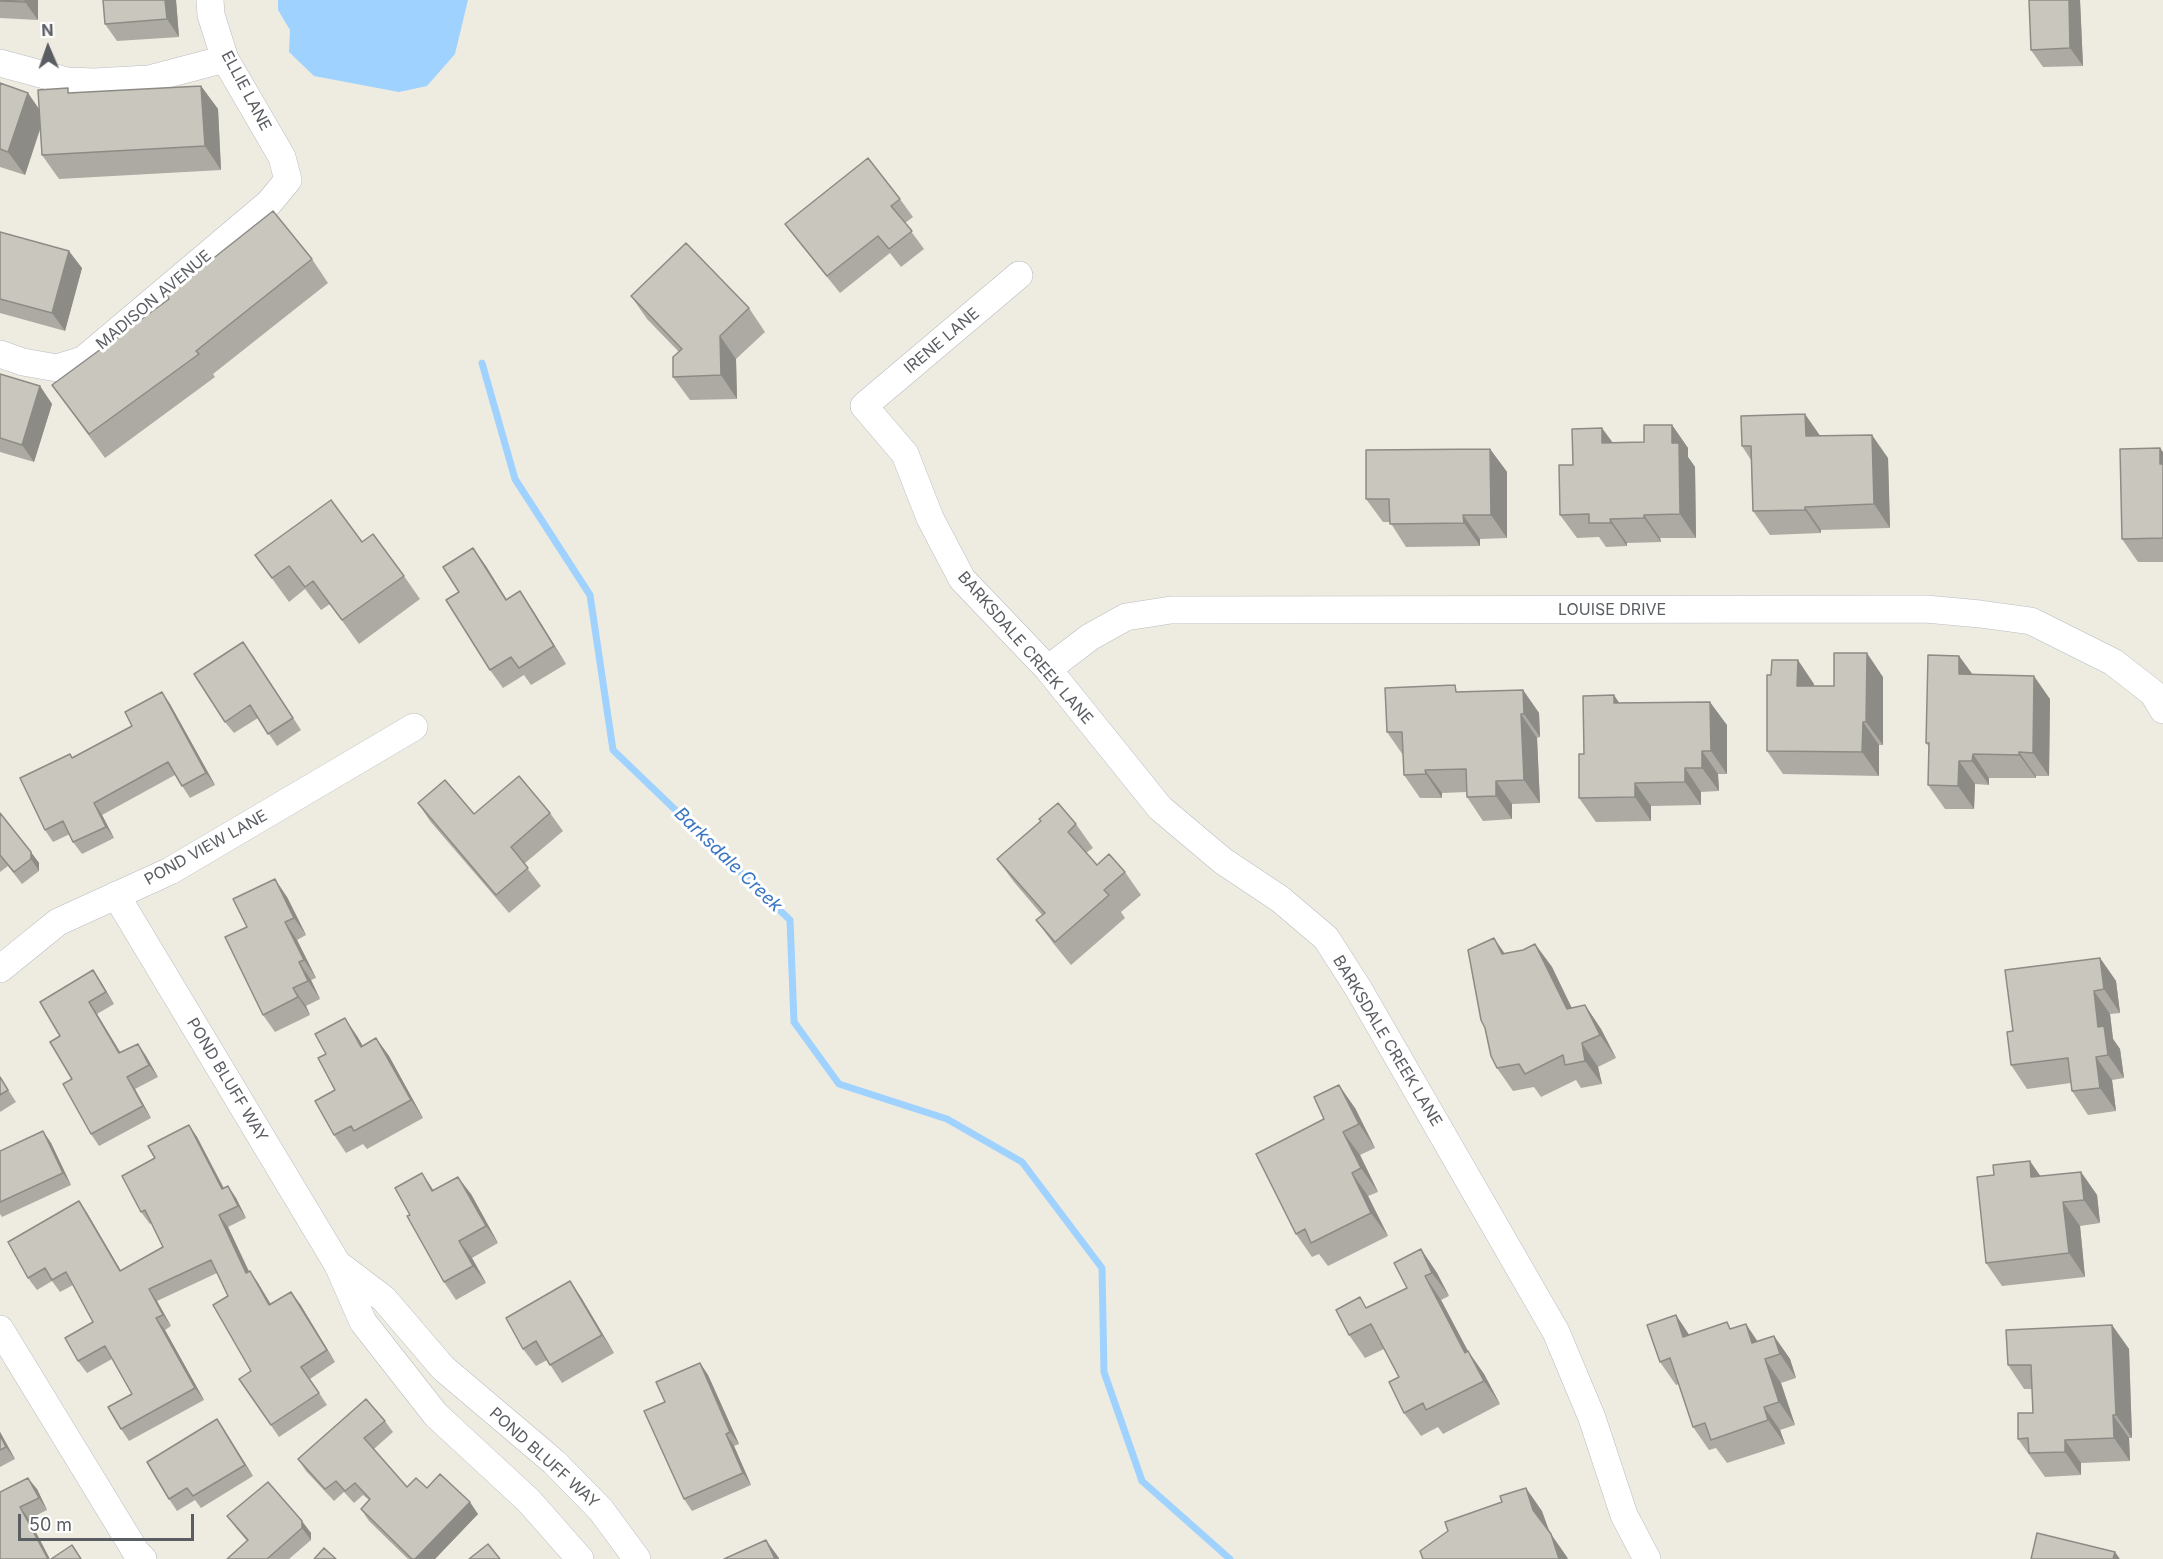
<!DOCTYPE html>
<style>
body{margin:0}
#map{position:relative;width:2163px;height:1559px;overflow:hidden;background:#eeece1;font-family:Inter,sans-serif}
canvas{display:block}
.north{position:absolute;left:18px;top:18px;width:60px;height:60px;-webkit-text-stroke:4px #fff;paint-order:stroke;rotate:358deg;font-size:16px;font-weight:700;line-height:24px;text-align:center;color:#5a5e63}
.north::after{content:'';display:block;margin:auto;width:21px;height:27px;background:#5a5e63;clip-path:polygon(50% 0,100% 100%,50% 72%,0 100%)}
.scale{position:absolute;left:18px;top:1514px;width:176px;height:27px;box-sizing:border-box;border:3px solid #5a5e63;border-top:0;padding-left:8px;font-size:18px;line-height:21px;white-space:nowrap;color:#5a5e63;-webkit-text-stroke:4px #fff;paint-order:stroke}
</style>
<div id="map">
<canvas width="2163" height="1559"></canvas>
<div class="north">N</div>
<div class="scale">50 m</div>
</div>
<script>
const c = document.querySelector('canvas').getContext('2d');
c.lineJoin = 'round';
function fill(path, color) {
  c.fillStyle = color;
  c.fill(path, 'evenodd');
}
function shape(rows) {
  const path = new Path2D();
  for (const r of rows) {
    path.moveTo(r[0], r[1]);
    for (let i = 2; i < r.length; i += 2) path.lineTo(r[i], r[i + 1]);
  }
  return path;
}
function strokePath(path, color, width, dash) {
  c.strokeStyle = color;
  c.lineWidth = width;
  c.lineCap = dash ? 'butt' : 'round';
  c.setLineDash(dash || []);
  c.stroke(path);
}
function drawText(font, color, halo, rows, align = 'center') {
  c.font = font + ' Inter,sans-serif';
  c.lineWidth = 6;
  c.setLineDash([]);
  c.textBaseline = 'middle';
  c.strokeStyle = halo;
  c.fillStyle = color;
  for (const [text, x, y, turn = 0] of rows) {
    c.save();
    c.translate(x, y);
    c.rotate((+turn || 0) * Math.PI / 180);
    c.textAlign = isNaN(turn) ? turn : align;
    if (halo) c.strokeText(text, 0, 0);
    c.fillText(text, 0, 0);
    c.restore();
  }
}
const water = shape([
 [278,0,468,0,455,54,427,86,399,92,314,76,289,52,290,30,278,10]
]);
const stream = shape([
 [482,363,515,479,590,595,613,750,790,920,794,1022,839,1084,947,1119,1022,1162,1102,1268,1104,1372,1142,1481,1230,1559]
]);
const street = shape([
 [0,63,67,81,94,82,149,79,225,59],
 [1019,275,864,406,905,454,930,518,962,579,1048,669,1160,808,1223,861,1280,899,1326,938,1358,988,1556,1332,1592,1418,1624,1515,1647,1559],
 [0,354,23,362,57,368,83,360,269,203,288,180,282,157,225,59,211,15,210,0],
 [1048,669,1090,637,1126,617,1171,610,1926,609,1980,614,2031,621,2113,662,2153,693,2163,710],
 [116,895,338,1265,363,1322,436,1415,529,1501,580,1559],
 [0,969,58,922,170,871,414,727],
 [339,1265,384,1299,443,1368,554,1462,601,1510,637,1559],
 [0,1329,136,1552,143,1559]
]);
const wall = shape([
 [0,0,38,0,38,20,0,18],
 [103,0,176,0,179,37,117,41,105,24],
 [2029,0,2080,0,2083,66,2043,67,2031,50],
 [0,83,39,109,71,93,201,86,218,109,221,170,59,179,42,155,41,127,25,175,0,167],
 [900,199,913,217,905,223,924,249,901,267,890,253,840,293,798,241,785,224],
 [0,232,82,268,65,331,0,313],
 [312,259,328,283,213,374,215,377,105,458,52,385],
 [631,296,749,308,765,332,736,359,737,399,690,400,673,377,679,352,647,319],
 [0,374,40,386,52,404,34,462,0,452],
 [1672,425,1688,448,1688,457,1695,467,1696,538,1660,538,1661,542,1627,543,1627,546,1606,547,1599,537,1577,538,1560,515,1573,465,1613,443,1644,442],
 [1820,436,1888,458,1890,528,1821,530,1821,533,1770,535,1753,511,1751,460,1742,446],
 [1490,449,1507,472,1507,538,1480,539,1480,546,1406,547,1390,522,1383,522,1366,499],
 [2163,452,2163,562,2138,562,2122,539],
 [362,542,404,576,420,599,359,644,330,604,321,610,305,589,289,602,255,555],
 [473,548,507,600,532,609,566,664,531,685,524,675,503,688,490,670,459,592],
 [252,654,301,730,277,746,258,718,234,733,225,722],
 [1959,656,1972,674,2050,699,2049,776,2036,776,2036,778,1989,778,1989,785,1975,784,1974,809,1945,809,1928,785,1929,747,1926,743],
 [1771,675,1814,684,1814,686,1834,686,1883,677,1883,745,1879,745,1879,776,1783,774,1767,751],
 [1523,690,1539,713,1540,737,1537,738,1540,803,1512,804,1512,819,1483,821,1467,797,1467,792,1442,793,1442,798,1420,798,1404,775,1403,755,1387,732,1460,692],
 [162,692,170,704,215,785,190,798,175,775,102,815,114,838,82,854,73,842,70,834,53,842,45,830,73,758,132,726],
 [1619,703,1727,725,1727,774,1718,774,1719,791,1701,792,1701,805,1651,806,1651,821,1596,822,1579,798,1584,754],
 [418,803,474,814,550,813,563,831,524,864,541,886,509,913,430,821],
 [0,813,39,863,39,871,22,884,8,866,0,872],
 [1076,824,1093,848,1086,853,1097,865,1125,872,1141,895,1121,912,1125,918,1071,965,1053,943,1036,920,1042,915,1014,882,997,859],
 [287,897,306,935,297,940,316,978,311,980,320,999,306,1006,310,1015,275,1032,263,1015,247,927],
 [1535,944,1552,967,1572,1008,1585,1005,1601,1029,1616,1058,1598,1067,1602,1084,1581,1088,1576,1080,1541,1097,1534,1087,1513,1091,1497,1068,1505,954,1523,950],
 [2100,958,2116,981,2120,1013,2110,1014,2113,1039,2120,1049,2124,1078,2112,1080,2116,1111,2088,1115,2072,1091,2071,1083,2027,1089,2011,1065,2013,1031],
 [101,982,114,1004,97,1014,120,1053,138,1044,146,1056,158,1077,135,1089,151,1118,99,1146,91,1134,72,1079,60,1036],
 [357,1036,363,1046,376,1038,389,1056,423,1118,367,1149,363,1144,346,1153,334,1135,335,1090],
 [0,1077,16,1102,0,1112],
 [1355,1108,1375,1148,1360,1155,1378,1192,1368,1196,1388,1236,1328,1266,1319,1254,1312,1257,1296,1234],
 [189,1125,197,1137,224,1188,228,1186,236,1198,246,1218,228,1227,249,1271,258,1283,270,1304,300,1304,335,1362,310,1379,327,1405,279,1437,239,1379,251,1371,228,1296,217,1273,157,1301,171,1326,165,1330,204,1400,129,1441,121,1429,132,1394,112,1359,87,1373,78,1361,93,1322,73,1285,60,1292,52,1281,37,1290,28,1278,79,1201,87,1213,121,1271,163,1247,152,1223,150,1224,141,1212,155,1158],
 [43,1131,51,1143,71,1185,2,1217,0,1214,0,1151],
 [2081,1172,2097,1195,2100,1223,2080,1226,2085,1277,2002,1286,1986,1263,2041,1176],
 [434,1190,471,1194,498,1243,472,1258,486,1283,456,1300,444,1282,410,1215],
 [1421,1249,1437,1273,1449,1296,1441,1300,1468,1351,1484,1374,1500,1404,1443,1434,1438,1427,1421,1436,1404,1413,1399,1377,1384,1349,1365,1358,1349,1335,1368,1308,1407,1288],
 [570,1281,582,1299,614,1353,562,1383,547,1360,536,1366,523,1349],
 [2112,1325,2129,1349,2132,1438,2129,1438,2130,1461,2081,1463,2081,1475,2045,1477,2018,1439,2033,1413,2032,1389,2024,1389,2008,1365],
 [1732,1329,1758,1341,1774,1336,1790,1359,1796,1378,1781,1383,1795,1425,1780,1430,1785,1444,1727,1463,1716,1448,1709,1450,1693,1427,1679,1384,1676,1385,1660,1362,1690,1335],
 [700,1363,708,1375,739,1444,734,1446,751,1485,692,1511,684,1499,665,1402],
 [217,1419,253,1476,201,1508,195,1500,177,1511,169,1499],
 [385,1421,393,1432,374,1449,407,1487,427,1488,478,1514,435,1559,408,1559,369,1521,361,1509,369,1500,363,1495,354,1503,344,1492,334,1501,306,1471,298,1459],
 [0,1432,15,1459,0,1467],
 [268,1482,311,1533,311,1540,289,1559,227,1559,247,1541,236,1528,227,1516],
 [37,1489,47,1510,29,1519,0,1492]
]);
const shadedWall = shape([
 [25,0,38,0,38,20,25,2],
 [165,0,176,0,179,37,167,19],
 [2069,0,2080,0,2083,66,2070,48],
 [201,86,218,109,221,170,205,146],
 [28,93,44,116,25,175,8,152],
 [69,251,82,268,65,331,52,313],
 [720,336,736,359,737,399,721,375],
 [40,386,52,404,34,462,22,445],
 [1805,414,1821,437,1806,436],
 [1672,425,1688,448,1688,457,1695,467,1696,538,1680,514,1672,443],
 [1602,428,1619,451,1602,443],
 [1872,435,1888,458,1890,528,1874,504],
 [2160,448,2163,452,2163,468,2160,464],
 [1490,449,1507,472,1507,538,1491,515],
 [1805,507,1821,530,1821,533,1805,510],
 [1463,515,1480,539,1480,546,1464,523],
 [1644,515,1660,538,1661,542,1644,518],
 [1610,519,1627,543,1627,546,1611,523],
 [473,548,486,566,518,618,506,600],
 [520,591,532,609,566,664,554,646],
 [1867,653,1883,677,1883,745,1866,722],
 [1959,656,1976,679,1959,674],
 [1798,660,1814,684,1814,710,1797,686],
 [2034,676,2050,699,2049,776,2033,753],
 [1523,690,1539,713,1540,737,1524,714],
 [162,692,170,704,215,785,206,773],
 [1614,695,1630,719,1614,703],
 [1710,702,1727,725,1727,774,1711,751],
 [1521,714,1537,738,1540,803,1524,780],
 [1863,722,1879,745,1879,776,1862,752],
 [1702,751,1718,774,1719,791,1702,768],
 [2019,752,2036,776,2036,778,2019,755],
 [1973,754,1989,778,1989,785,1972,761],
 [1959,761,1975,784,1974,809,1958,786],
 [1685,768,1701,792,1701,805,1685,782],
 [1425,770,1442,793,1442,798,1426,774],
 [1496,781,1512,804,1512,819,1496,796],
 [1635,783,1651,806,1651,821,1635,797],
 [94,803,102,815,114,838,106,827],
 [31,852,39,863,39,871,31,859],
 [275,879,287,897,306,935,294,918],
 [285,922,297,940,316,978,304,960],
 [1494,938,1510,961,1502,954],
 [1535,944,1552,967,1583,1032,1567,1009],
 [2100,958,2116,981,2120,1013,2104,989],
 [299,962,311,980,320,999,308,981],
 [93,970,101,982,114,1004,106,992],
 [293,988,306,1006,310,1015,298,997],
 [2094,991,2110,1014,2113,1039,2120,1049,2124,1078,2108,1055,2098,1027],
 [89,1002,97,1014,128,1065,119,1053],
 [1585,1005,1601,1029,1616,1058,1600,1035],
 [345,1018,357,1036,373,1064,361,1047],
 [376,1038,389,1056,423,1118,411,1100],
 [1582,1043,1598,1067,1602,1084,1585,1061],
 [138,1044,146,1056,158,1077,149,1065],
 [2096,1057,2112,1080,2116,1111,2100,1088],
 [127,1077,135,1089,151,1118,143,1106],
 [1339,1085,1355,1108,1375,1148,1359,1124],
 [189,1125,197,1137,230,1201,222,1189],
 [43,1131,51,1143,71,1185,63,1173],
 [1343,1132,1360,1155,1378,1192,1361,1168],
 [2030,1161,2046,1184,2031,1177],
 [2081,1172,2097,1195,2100,1223,2084,1200],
 [422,1173,434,1191,432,1191],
 [1352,1173,1368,1196,1388,1236,1371,1213],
 [458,1177,471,1194,498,1243,486,1226],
 [228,1186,236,1198,246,1218,238,1206],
 [79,1201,87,1213,128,1283,120,1271],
 [2063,1202,2080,1226,2085,1277,2069,1253],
 [219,1215,228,1227,255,1285,246,1273],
 [459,1241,472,1258,486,1283,473,1266],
 [1421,1249,1437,1273,1449,1296,1432,1273],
 [250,1271,258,1283,278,1316,269,1305],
 [1425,1276,1441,1300,1481,1376,1465,1353],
 [570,1281,582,1299,614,1353,602,1335],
 [149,1289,157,1301,171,1326,163,1315],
 [291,1292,300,1304,335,1362,327,1350],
 [1676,1315,1692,1339,1683,1337],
 [156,1318,165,1330,204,1400,195,1388],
 [1746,1324,1762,1348,1765,1359,1781,1383,1795,1425,1779,1402,1752,1343],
 [2112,1325,2129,1349,2132,1438,2116,1415],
 [1774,1336,1790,1359,1796,1378,1780,1354],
 [1468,1351,1484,1374,1500,1404,1484,1381],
 [700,1363,708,1375,739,1444,730,1432],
 [1764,1407,1780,1430,1785,1444,1768,1420],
 [2113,1415,2129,1438,2130,1461,2114,1438],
 [217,1419,225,1431,253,1476,245,1465],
 [0,1432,15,1459,6,1447,0,1435],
 [726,1434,734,1446,751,1485,743,1473],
 [2065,1440,2081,1463,2081,1475,2065,1452],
 [28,1478,37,1489,47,1510,39,1498],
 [1526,1488,1542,1511,1550,1533,1533,1510],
 [470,1502,478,1514,435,1559,415,1559],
 [20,1507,29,1519,50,1559,48,1559],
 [302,1521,311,1533,311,1540,302,1528],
 [1551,1534,1567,1557,1568,1559,1559,1559],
 [766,1540,779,1558,779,1559,775,1559],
 [2115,1552,2120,1559,2113,1559]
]);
const building = shape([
 [0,0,25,0,25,2,0,1,0,0],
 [103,0,165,0,167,19,105,24,103,0],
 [2029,0,2069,0,2070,48,2031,50,2029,0],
 [0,83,28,93,8,152,0,149,0,83],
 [201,86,205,146,42,155,38,90,68,88,68,93,201,86],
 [868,158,900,199,891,206,912,231,889,249,878,236,827,276,785,224,868,158],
 [273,211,312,259,196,351,199,354,89,434,52,385,169,299,167,295,273,211],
 [0,232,69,251,52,313,0,299,0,232],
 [686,243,749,308,720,336,721,375,673,377,673,357,682,349,631,296,686,243],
 [0,374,40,386,22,445,0,438,0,374],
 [1805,414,1806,436,1872,435,1874,504,1805,507,1805,510,1753,511,1751,446,1742,446,1741,416,1805,414],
 [1644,425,1672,425,1672,443,1679,443,1680,514,1644,515,1644,518,1610,519,1611,523,1589,523,1589,514,1560,515,1559,465,1573,465,1572,429,1602,428,1602,443,1644,442,1644,425],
 [2160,448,2160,464,2163,464,2163,538,2122,539,2120,449,2160,448],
 [1490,449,1491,515,1463,515,1464,523,1390,524,1389,499,1366,499,1366,450,1490,449],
 [331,500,362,542,373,534,404,576,342,620,313,581,305,587,289,566,272,578,255,555,331,500],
 [473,548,506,600,520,591,554,646,519,668,511,657,490,670,446,600,459,592,443,567,473,548],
 [243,642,293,718,268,734,250,705,225,722,194,674,243,642],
 [1834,653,1867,653,1866,722,1863,722,1862,752,1767,751,1767,675,1771,675,1772,660,1798,660,1797,686,1834,686,1834,653],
 [1928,655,1959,656,1959,674,2034,676,2033,753,2019,752,2019,755,1973,754,1972,761,1959,761,1958,786,1928,785,1929,743,1926,743,1928,655],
 [1455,685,1456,692,1523,690,1524,714,1521,714,1524,780,1496,781,1496,796,1467,797,1466,769,1425,770,1426,774,1404,775,1402,732,1387,732,1385,688,1455,685],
 [162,692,206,773,182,786,168,762,94,803,106,827,73,842,63,821,45,830,20,778,70,754,72,758,132,726,125,712,162,692],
 [1614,695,1614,703,1710,702,1711,751,1702,751,1702,768,1685,768,1685,782,1635,783,1635,797,1579,798,1579,754,1584,754,1583,696,1614,695],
 [519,776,550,813,511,847,528,868,496,895,418,803,445,780,474,814,519,776],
 [1058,803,1076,824,1068,832,1097,865,1109,854,1125,872,1104,890,1109,895,1055,942,1036,920,1045,913,997,859,1041,821,1039,819,1058,803],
 [0,813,31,852,31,859,14,872,0,855,0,813],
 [275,879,294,918,285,922,304,960,299,962,308,981,293,988,298,997,263,1015,225,937,247,927,233,899,275,879],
 [1494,938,1502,954,1523,950,1535,944,1567,1009,1585,1005,1600,1035,1582,1043,1585,1061,1565,1065,1563,1055,1525,1074,1519,1064,1497,1068,1491,1056,1485,1028,1481,1020,1468,950,1494,938],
 [2100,958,2104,989,2094,991,2098,1027,2104,1026,2108,1055,2096,1057,2100,1088,2072,1091,2068,1058,2011,1065,2007,1032,2013,1031,2005,970,2100,958],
 [93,970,106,992,89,1002,119,1053,138,1044,149,1065,127,1077,143,1106,91,1134,63,1084,72,1079,50,1042,60,1036,40,1002,93,970],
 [345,1018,361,1047,376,1038,411,1100,354,1131,351,1126,334,1135,315,1101,335,1090,318,1058,326,1054,315,1034,345,1018],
 [0,1077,8,1090,0,1095,0,1077],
 [1339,1085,1359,1124,1343,1132,1361,1168,1352,1173,1371,1213,1311,1243,1305,1229,1296,1234,1256,1154,1324,1119,1314,1097,1339,1085],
 [189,1125,222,1189,228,1186,238,1206,219,1215,246,1273,250,1271,269,1305,291,1292,327,1350,301,1367,319,1393,271,1425,239,1379,251,1371,213,1305,228,1296,211,1260,149,1289,163,1315,156,1318,195,1388,121,1429,108,1407,132,1394,105,1346,78,1361,65,1338,93,1322,66,1272,52,1280,45,1268,28,1278,8,1242,79,1201,120,1271,163,1247,145,1210,141,1212,122,1176,155,1158,148,1146,189,1125],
 [43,1131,63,1173,0,1202,0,1151,43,1131],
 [2030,1161,2031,1177,2081,1172,2084,1200,2063,1202,2069,1253,1986,1263,1977,1177,1994,1175,1993,1165,2030,1161],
 [422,1173,432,1191,458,1177,486,1226,459,1241,473,1266,444,1282,407,1216,410,1215,395,1188,422,1173],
 [1421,1249,1432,1273,1425,1276,1465,1353,1468,1351,1484,1381,1426,1410,1423,1403,1404,1413,1389,1382,1399,1377,1371,1324,1349,1335,1336,1310,1360,1297,1366,1308,1407,1288,1394,1263,1421,1249],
 [570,1281,602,1335,550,1365,536,1341,523,1349,506,1318,570,1281],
 [1676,1315,1683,1337,1727,1322,1730,1329,1746,1324,1752,1343,1774,1336,1780,1354,1765,1359,1779,1402,1764,1407,1768,1420,1711,1440,1705,1423,1693,1427,1670,1358,1660,1362,1647,1325,1676,1315],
 [2112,1325,2116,1415,2113,1415,2114,1438,2065,1440,2065,1452,2029,1453,2028,1438,2018,1439,2018,1413,2033,1413,2031,1365,2008,1365,2006,1330,2112,1325],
 [700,1363,730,1432,726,1434,743,1473,684,1499,644,1411,665,1402,656,1382,700,1363],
 [366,1399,385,1421,364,1438,407,1487,416,1478,427,1488,440,1474,470,1502,415,1559,412,1559,361,1509,370,1499,355,1483,345,1491,336,1481,325,1489,298,1459,366,1399],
 [217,1419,245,1465,193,1496,187,1488,169,1499,147,1462,217,1419],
 [0,1435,6,1447,0,1450,0,1435],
 [28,1478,39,1498,20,1507,48,1559,0,1559,0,1492,28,1478],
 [268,1482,302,1521,302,1528,267,1559,227,1559,248,1540,227,1516,268,1482],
 [1526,1488,1533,1510,1551,1534,1559,1559,1423,1559,1420,1551,1448,1531,1445,1522,1502,1502,1500,1496,1526,1488],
 [2037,1533,2115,1552,2113,1559,2031,1559,2037,1533],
 [766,1540,775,1559,724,1559,766,1540],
 [488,1544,500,1559,469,1559,488,1544],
 [72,1545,81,1559,51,1559,72,1545],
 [324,1548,336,1559,314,1559,324,1548]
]);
const streetNames = [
 ["ELLIE LANE",246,91,62],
 ["MADISON AVENUE",154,300,-40],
 ["IRENE LANE",942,341,-40],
 ["LOUISE DRIVE",1612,610],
 ["BARKSDALE CREEK LANE",1025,648,49],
 ["POND VIEW LANE",206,848,-29],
 ["BARKSDALE CREEK LANE",1387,1041,59],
 ["POND BLUFF WAY",227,1080,59],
 ["POND BLUFF WAY",544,1458,42]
];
const waterNames = [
 ["Barksdale Creek",728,860,44]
];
fill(water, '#a0d2ff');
strokePath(stream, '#a0d2ff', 7);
strokePath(street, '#b9bcc1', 28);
strokePath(street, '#fff', 27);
fill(wall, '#adaaa3');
fill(shadedWall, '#8d8b85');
fill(building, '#c9c6be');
strokePath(building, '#8d8b85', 1.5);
drawText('16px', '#5a5e63', '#fff', streetNames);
drawText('italic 18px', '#3975c2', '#fff', waterNames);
</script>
